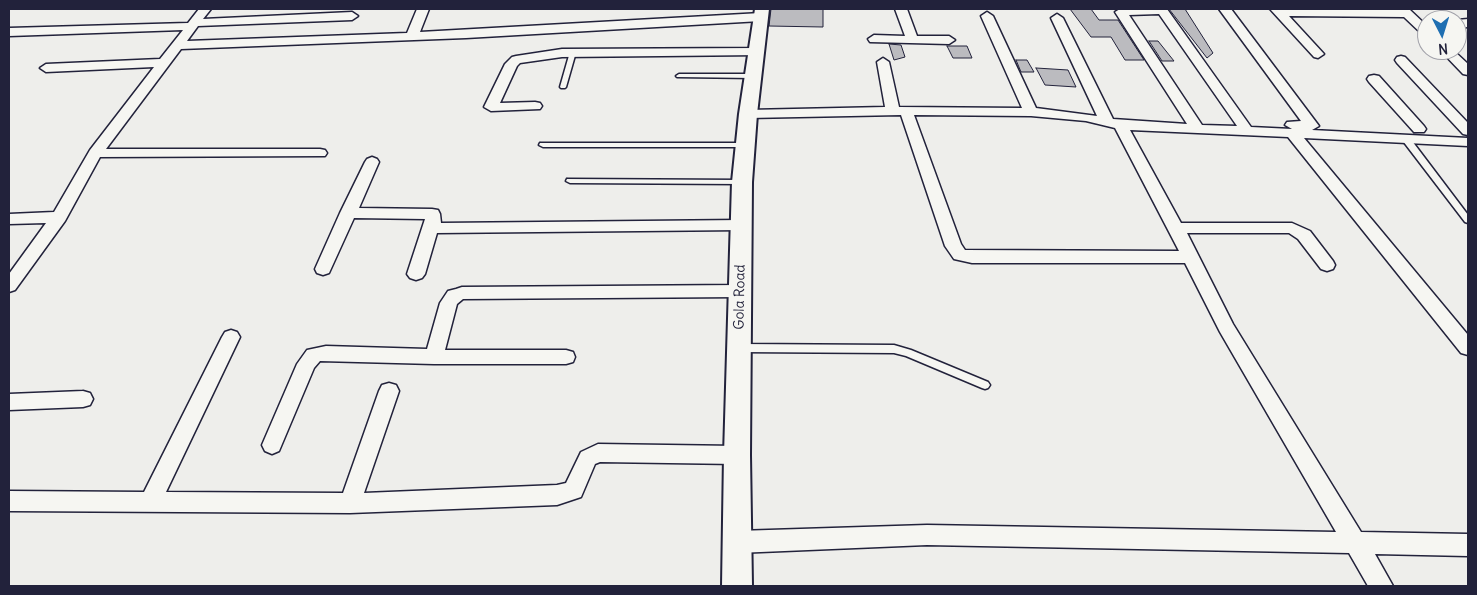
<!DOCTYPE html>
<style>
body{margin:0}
#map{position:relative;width:1477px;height:595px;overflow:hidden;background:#eeeeeb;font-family:Delius,sans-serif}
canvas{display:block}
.frame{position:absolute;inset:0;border:10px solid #22223b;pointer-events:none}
.north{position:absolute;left:1417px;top:10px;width:50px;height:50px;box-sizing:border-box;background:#f6f6f2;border:1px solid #a1a1a9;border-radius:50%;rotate:175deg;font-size:14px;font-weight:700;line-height:20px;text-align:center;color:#22223b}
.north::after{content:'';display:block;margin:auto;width:18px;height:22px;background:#1f6fb2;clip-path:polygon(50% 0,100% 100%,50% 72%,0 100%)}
</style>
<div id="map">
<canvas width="1477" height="595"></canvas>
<div class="frame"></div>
<div class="north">N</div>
</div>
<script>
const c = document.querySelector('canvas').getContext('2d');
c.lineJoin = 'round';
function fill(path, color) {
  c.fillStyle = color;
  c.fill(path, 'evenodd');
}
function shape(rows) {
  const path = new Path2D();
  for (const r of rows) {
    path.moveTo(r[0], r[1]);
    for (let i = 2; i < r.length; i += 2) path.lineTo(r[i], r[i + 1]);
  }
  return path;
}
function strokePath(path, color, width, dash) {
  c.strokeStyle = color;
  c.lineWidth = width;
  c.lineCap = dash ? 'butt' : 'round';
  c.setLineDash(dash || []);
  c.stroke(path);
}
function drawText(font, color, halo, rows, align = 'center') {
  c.font = font + ' Delius,sans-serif';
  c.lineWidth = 5;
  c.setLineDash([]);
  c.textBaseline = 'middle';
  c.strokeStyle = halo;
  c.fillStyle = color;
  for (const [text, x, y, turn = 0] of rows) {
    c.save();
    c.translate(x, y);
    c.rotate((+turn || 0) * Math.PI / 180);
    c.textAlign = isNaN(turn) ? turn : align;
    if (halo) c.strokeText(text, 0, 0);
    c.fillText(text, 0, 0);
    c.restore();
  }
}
const building = shape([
 [771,9,823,9,823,27,769,26,771,9],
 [1070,9,1091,9,1099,20,1118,20,1144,60,1125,60,1111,37,1091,37,1070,9],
 [1169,9,1185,9,1213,53,1207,58,1169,9],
 [1149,41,1158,41,1174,61,1162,61,1149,41],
 [889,44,901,45,905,57,894,60,889,44],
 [947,46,967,46,972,58,953,58,947,46],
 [1016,60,1027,60,1034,72,1021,72,1016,60],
 [1036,68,1068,70,1076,87,1045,85,1036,68]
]);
const service = shape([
 [573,50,576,52,566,87,565,88,561,88,560,87,570,52,573,50],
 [679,74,754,74,757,76,754,78,677,77,676,76,679,74],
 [1403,137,1409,137,1468,215,1468,223,1465,222,1403,141,1403,137],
 [540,143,745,143,749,145,745,147,543,147,539,145,540,143],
 [567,179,742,180,746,182,742,184,570,183,566,181,567,179],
 [740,344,894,345,911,350,988,382,990,385,988,388,985,389,982,388,906,356,894,353,740,352,737,351,735,348,737,345,740,344]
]);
const minor = shape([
 [199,9,211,9,203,19,352,12,358,16,352,20,198,26,187,41,407,33,417,9,429,9,420,32,761,13,767,17,761,21,466,38,181,49,106,149,320,149,325,150,327,153,325,156,100,157,65,221,15,290,9,292,9,274,46,223,9,224,9,214,54,212,90,150,154,67,46,72,40,68,46,64,160,59,183,30,9,36,9,28,188,23,199,9],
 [895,9,907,9,917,36,949,36,955,40,949,44,870,42,868,39,874,35,905,36,895,9],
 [1120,9,1167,9,1251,127,1292,129,1285,125,1287,122,1301,121,1219,9,1231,9,1319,126,1312,130,1468,138,1468,146,1304,138,1468,335,1468,355,1461,353,1288,137,1130,130,1181,223,1292,223,1310,231,1333,261,1335,265,1333,269,1327,271,1321,269,1298,239,1289,233,1187,233,1233,324,1361,532,1468,534,1468,556,1375,554,1393,586,1368,586,1349,553,927,545,737,553,729,549,726,542,729,535,737,531,927,525,1336,532,1220,332,1185,263,972,263,954,259,945,246,901,115,748,118,741,114,748,110,885,107,877,62,883,58,889,62,899,107,1022,108,981,16,987,12,993,16,1036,108,1097,116,1051,18,1057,14,1063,18,1113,119,1187,124,1115,12,1120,9],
 [1159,14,1237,126,1202,125,1129,15,1159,14],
 [914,115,1031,116,1086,121,1115,128,1179,251,965,250,961,244,914,115],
 [1270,9,1397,10,1396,9,1409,9,1427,26,1427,36,1423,35,1404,17,1289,16,1324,54,1318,58,1314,57,1270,9],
 [1468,19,1468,27,1457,28,1457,20,1468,19],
 [757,48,761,49,763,52,761,55,562,57,520,63,517,66,500,103,535,102,540,103,542,106,540,109,491,111,484,107,505,64,512,57,516,56,562,49,757,48],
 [1440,50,1453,50,1468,64,1468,75,1463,74,1440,50],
 [1401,56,1405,57,1468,123,1468,135,1463,134,1397,63,1395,60,1397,57,1401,56],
 [1374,75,1379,76,1424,126,1426,129,1424,132,1414,132,1369,82,1367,79,1369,76,1374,75],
 [372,157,377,159,379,162,359,208,432,209,438,210,440,214,441,223,742,220,748,221,750,225,748,229,742,230,437,233,425,274,422,278,416,280,410,278,407,274,425,219,354,218,329,273,323,275,317,273,315,269,340,213,365,162,367,159,372,157],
 [740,285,746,287,749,291,746,295,740,297,463,299,457,304,445,350,566,350,573,352,575,357,573,362,566,364,434,364,320,361,314,368,279,451,272,454,265,451,262,445,297,364,307,350,326,346,427,349,440,303,448,291,456,289,462,287,740,285],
 [231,330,237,332,240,337,166,492,343,493,379,391,382,385,389,383,396,385,399,391,364,493,557,485,566,483,581,452,598,444,737,446,744,449,747,455,744,461,737,464,600,462,595,464,581,497,557,505,350,513,9,511,9,491,144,492,222,337,225,332,231,330],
 [83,391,90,393,93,399,90,405,83,407,9,410,9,394,83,391]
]);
const tertiary = shape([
 [755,9,769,9,757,114,752,182,750,455,752,586,722,586,724,455,732,182,739,114,755,9]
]);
const streetNames = [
 ["Gola Road",740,297,-89]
];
fill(building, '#bbbbbf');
strokePath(building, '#22223b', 1);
strokePath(service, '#22223b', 3);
strokePath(minor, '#22223b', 3);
strokePath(tertiary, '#22223b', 4);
fill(service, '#f6f6f2');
fill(minor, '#f6f6f2');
fill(tertiary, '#f6f6f2');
drawText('14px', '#22223b', '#f6f6f2', streetNames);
</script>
